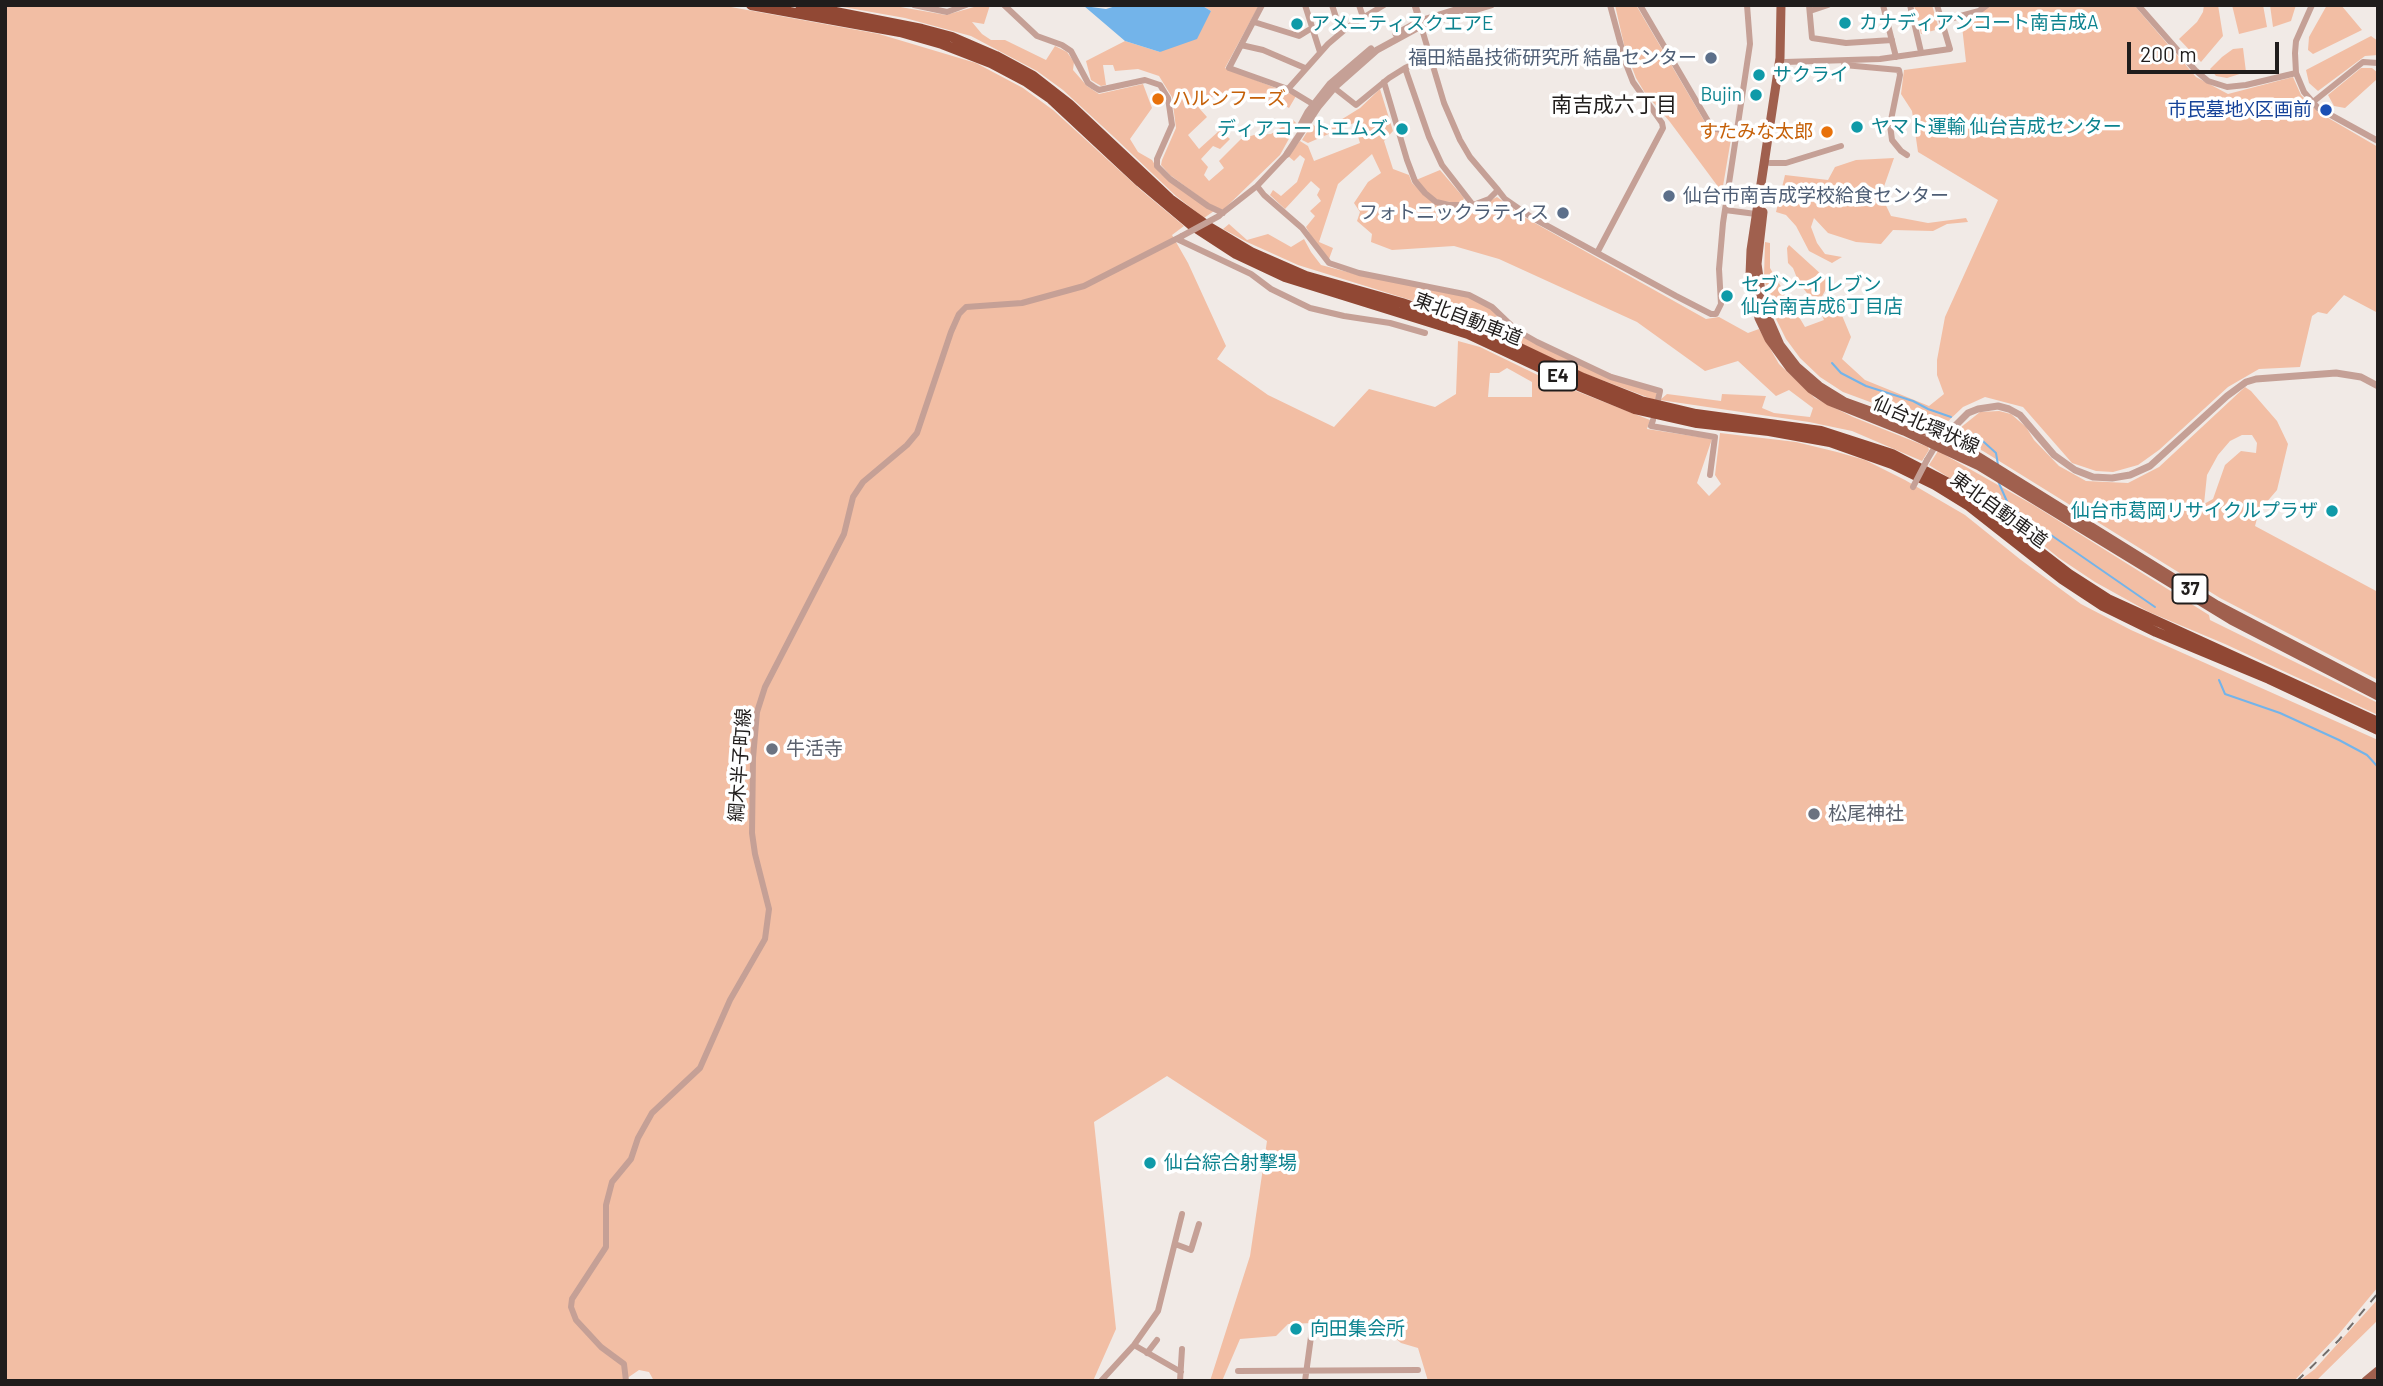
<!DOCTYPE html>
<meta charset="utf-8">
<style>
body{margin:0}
#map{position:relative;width:2383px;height:1386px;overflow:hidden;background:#f1eae6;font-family:Barlow,sans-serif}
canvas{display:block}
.frame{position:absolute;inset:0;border:7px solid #201d1c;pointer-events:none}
.scale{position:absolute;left:2127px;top:42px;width:152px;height:32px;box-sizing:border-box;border:4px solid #201d1c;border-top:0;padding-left:9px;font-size:21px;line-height:24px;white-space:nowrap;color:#201d1c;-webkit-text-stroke:5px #fff;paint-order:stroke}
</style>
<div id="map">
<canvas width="2383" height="1386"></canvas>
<div class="frame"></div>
<div class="scale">200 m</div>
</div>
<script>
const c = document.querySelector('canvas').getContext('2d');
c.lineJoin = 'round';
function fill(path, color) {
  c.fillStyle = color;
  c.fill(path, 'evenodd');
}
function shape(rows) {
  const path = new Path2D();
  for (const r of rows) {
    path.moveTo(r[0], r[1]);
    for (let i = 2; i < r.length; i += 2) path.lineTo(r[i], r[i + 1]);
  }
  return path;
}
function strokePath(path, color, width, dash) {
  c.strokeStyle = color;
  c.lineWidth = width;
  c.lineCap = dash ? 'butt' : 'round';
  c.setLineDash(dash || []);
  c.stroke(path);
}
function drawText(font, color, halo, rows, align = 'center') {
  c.font = font + ' Barlow,"Noto Sans JP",sans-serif';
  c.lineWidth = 7;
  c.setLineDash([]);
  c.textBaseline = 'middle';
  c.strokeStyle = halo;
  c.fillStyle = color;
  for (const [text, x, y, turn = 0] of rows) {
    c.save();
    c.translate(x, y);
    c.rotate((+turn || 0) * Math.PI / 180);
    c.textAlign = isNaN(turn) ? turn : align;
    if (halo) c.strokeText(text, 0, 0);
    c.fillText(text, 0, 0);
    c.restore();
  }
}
const green = shape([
 [5,5,720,5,879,34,976,63,1023,88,1053,110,1142,191,1184,226,1172,235,1188,263,1226,346,1217,359,1268,395,1334,427,1369,389,1435,407,1456,394,1458,341,1480,347,1548,380,1650,420,1647,429,1712,439,1697,483,1709,496,1721,484,1715,475,1720,433,1796,442,1837,452,1865,460,1905,480,1965,515,2021,560,2081,604,2131,630,2378,740,2378,1287,2338,1335,2294,1381,1428,1381,1418,1348,1401,1343,1388,1332,1338,1322,1288,1324,1276,1336,1240,1339,1222,1381,1210,1381,1250,1256,1267,1141,1167,1076,1094,1122,1116,1329,1093,1381,654,1381,649,1372,639,1370,623,1381,5,1381],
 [1507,368,1532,382,1532,397,1488,397,1490,373,1499,373],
 [832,5,889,5,946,15,981,5,990,5,984,24,972,22,982,34,991,40,1005,40,1046,60,1055,46,1067,52,1074,62,1073,70,1087,86,1099,94,1143,84,1152,108,1130,139,1138,152,1152,160,1160,173,1214,211,1204,218,1176,196,1114,137,1063,90,1037,71,971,36,905,18],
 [1201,5,1259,5,1225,68,1296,96,1289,108,1271,98,1267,103,1245,92,1234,91,1215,95,1199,108,1207,117,1188,135,1199,149,1220,130,1230,139,1220,149,1213,146,1201,159,1208,167,1204,175,1209,181,1224,168,1219,161,1241,139,1254,135,1271,134,1293,120,1297,124,1280,155,1223,210,1209,204,1170,175,1161,165,1162,160,1176,128,1172,97,1159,76,1138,69,1115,71,1113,65,1103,65,1106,85,1101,86,1091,80,1086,61,1125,41,1160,52,1211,11],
 [1615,5,1636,5,1709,129,1727,134,1731,139,1722,192,1670,122,1645,93,1636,78,1625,49],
 [1914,5,1932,5,1939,29,1921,34],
 [1991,5,2134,5,2196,77,2228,94,2293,77,2301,95,2318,112,2378,147,2378,313,2344,295,2327,314,2318,312,2312,316,2300,367,2259,369,2228,387,2159,450,2138,465,2113,472,2096,471,2072,463,2023,407,1985,397,1963,407,1943,426,1938,427,1843,392,1820,377,1800,358,1786,339,1771,309,1764,277,1765,242,1770,243,1770,268,1805,327,1824,320,1821,313,1829,301,1841,313,1851,337,1842,359,1865,380,1929,406,1944,394,1937,375,1937,360,1945,317,1998,200,1918,152,1912,111,1901,94,1904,70,1966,62,1962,26],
 [2204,5,2218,5,2223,36,2201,62,2179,39,2197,22,2203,12],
 [2232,5,2263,5,2267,27,2239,34],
 [2270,5,2296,5,2291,21,2273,27],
 [2327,5,2341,5,2362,30,2313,54,2308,50,2309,37],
 [2371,36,2378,41,2378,55,2365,56,2318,91,2309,83,2306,70],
 [2243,48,2246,72,2227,78,2216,76,2210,69,2222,57,2233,49],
 [2361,68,2372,68,2378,73,2376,80,2345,108,2334,106,2328,95],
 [1380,89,1393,131,1384,141,1393,169,1409,175,1412,183,1435,204,1454,208,1491,200,1497,197,1524,217,1706,319,1719,317,1748,333,1759,329,1779,364,1815,398,1853,417,1928,447,1929,450,1922,461,1852,431,1809,422,1660,400,1667,394,1721,401,1722,394,1766,396,1762,408,1774,413,1810,417,1813,408,1789,390,1776,396,1738,361,1705,371,1637,322,1499,259,1454,246,1392,250,1371,242,1372,234,1357,221,1360,212,1354,203,1368,182,1381,173,1372,154,1338,184,1319,242,1333,248,1329,259,1318,248,1306,227,1315,216,1310,211,1321,201,1317,195,1320,189,1311,181,1285,209,1270,195,1273,190,1281,196,1297,182,1305,159,1300,155,1294,161,1288,156,1300,141,1308,146,1314,161,1360,143,1354,123,1308,143,1302,140,1312,124,1321,130,1331,126,1360,108],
 [1894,158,1881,195,1891,216,1928,223,1966,218,1968,222,1947,224,1933,231,1893,230,1881,244,1856,242,1828,233,1814,218,1811,227,1817,243,1825,254,1842,257,1832,263,1809,251,1796,226,1786,215,1776,212,1785,175,1828,180,1835,167,1856,160],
 [1440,170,1464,198,1462,203,1440,201,1431,196,1416,180],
 [1229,224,1247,240,1268,234,1291,247,1304,239,1311,252,1321,265,1359,275,1465,295,1490,308,1498,317,1561,354,1654,391,1657,394,1655,400,1583,373,1465,317,1298,265,1247,242,1223,229],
 [1789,245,1822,275,1831,280,1820,300,1814,302,1799,283,1793,268,1788,263,1787,248],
 [2245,387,2251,391,2277,421,2288,444,2277,490,2259,511,2255,526,2378,592,2378,680,2220,598,1983,451,1958,439,1958,433,1955,432,1980,412,1999,411,2011,414,2026,427,2034,440,2059,466,2086,481,2128,483,2159,467],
 [2242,435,2252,435,2257,443,2256,453,2241,451,2225,465,2213,499,2204,504,2207,475,2218,455,2230,441],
 [1938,451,2035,506,2209,615,2210,620,2378,703,2378,715,2225,644,2149,612,2095,582,2059,558,2000,510,1929,465],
 [2378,1299,2378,1320,2318,1379,2299,1381,2315,1369]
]);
const water = shape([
 [1119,5,1201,5,1211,11,1197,39,1160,52,1125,41,1084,6,1106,9]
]);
const stream = shape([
 [1832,363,1841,373,1866,386,1913,401,1928,409,1951,417],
 [1975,434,1996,453,1998,465],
 [1998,481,2009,506,2155,607],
 [2219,680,2225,694,2280,713,2339,740,2367,755,2378,767]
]);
const minor = shape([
 [914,5,947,12,966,5],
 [1004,5,1037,36,1062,45,1071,51,1088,83,1094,87,1099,90,1145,80,1160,85,1168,98,1172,125,1157,159,1157,166,1170,179,1208,206,1223,213],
 [1262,5,1229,68,1288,89,1316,106],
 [1305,5,1320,52],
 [1332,5,1341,33],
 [1359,5,1363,17],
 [1640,5,1712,128,1736,133],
 [1809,5,1812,38,1846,43,1892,40],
 [1883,5,1896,57],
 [1910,5,1921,52],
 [2138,5,2195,70,2208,81,2227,87,2246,85,2296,73],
 [2312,5,2296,41,2295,53,2296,73,2304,92,2318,108,2378,141],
 [1810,11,1828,5],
 [1942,21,1979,11,1987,5],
 [1254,22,1299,36,1312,28],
 [1241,45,1263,50,1305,68],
 [1785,62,1880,59,1950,49,1937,5],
 [1844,65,1899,70,1900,75,1890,125,1892,140,1901,151,1907,155],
 [1405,68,1429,137,1442,165,1473,205],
 [1384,82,1407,160,1415,181,1425,193,1436,202,1449,205,1473,205,1489,199,1498,190,1470,157,1460,140,1444,103,1421,26],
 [1333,87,1356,105,1389,78,1405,68,1431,56],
 [1288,89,1328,44,1348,27,1384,5],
 [2313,102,2363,62,2378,63],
 [1770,163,1786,163,1841,146],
 [1257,186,1264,195,1302,228,1329,263,1359,273,1469,295,1492,307,1516,330,1537,342,1611,377,1660,391,1658,400],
 [1498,190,1505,199,1531,217,1676,296,1711,314,1716,314,1721,304,1719,269,1723,223,1750,44,1747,5],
 [1725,210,1756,214],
 [1220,215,1257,186,1287,154],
 [1177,239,1251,274,1271,289,1310,308,1344,316,1390,323,1425,333],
 [1597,253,1663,128,1662,123,1633,82,1626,64,1610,5],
 [1653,420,1651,426,1715,437,1710,475],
 [1927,460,1936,445],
 [1175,1244,1191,1250,1199,1224],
 [1134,1345,1181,1372],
 [1147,1353,1157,1340],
 [1238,1371,1418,1370],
 [626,1381,624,1364,601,1347,576,1320,571,1307,572,1299,606,1247,606,1205,612,1182,631,1159,638,1138,652,1113,700,1068,730,1000,765,939,769,909,755,854,752,833,753,758,757,712,765,687,844,534,853,497,863,482,907,445,917,433,951,332,959,314,966,307,1022,303,1084,286,1182,236],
 [1101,1381,1134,1345,1158,1311,1182,1214],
 [1180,1381,1182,1349],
 [1305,1381,1313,1322]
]);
const tertiary = shape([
 [1415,5,1421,25],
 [1396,34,1420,21,1471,5],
 [1301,125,1308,112,1330,84,1371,49],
 [1287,154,1318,107,1334,88,1377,50,1421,26,1491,5],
 [1941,440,1968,413,1978,409,1998,406,2009,409,2020,415,2054,455,2075,470,2093,477,2112,478,2130,475,2150,466,2227,396,2246,382,2256,379,2336,373,2361,377,2378,386]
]);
const primary = shape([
 [1781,5,1780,58,1751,250,1750,275,1759,318,1769,339,1790,368,1811,389,1829,401,1904,431,1979,466,2231,620,2378,696],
 [1763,212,1757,264,1763,306,1780,345,1797,367,1819,386,1845,402,1931,433,1979,457,2217,605,2378,689],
 [2366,1381,2378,1371]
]);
const motorway = shape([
 [751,5,900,32,942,44,991,63,1025,81,1051,99,1140,182,1190,224,1236,254,1285,277,1468,334,1579,386,1635,409,1697,423,1769,431,1830,442,1892,464,1935,485,1969,506,2062,579,2103,606,2156,632,2269,679,2378,730],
 [800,5,922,29,952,37,996,56,1033,76,1069,104,1170,199,1209,227,1251,252,1306,276,1402,303,1482,330,1583,378,1641,401,1696,414,1821,431,1892,454,1956,487,2069,574,2108,599,2378,722]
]);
const rail = shape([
 [2297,1381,2339,1340,2378,1293]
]);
const minorBridge = shape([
 [1182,236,1219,216],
 [1913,487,1927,460]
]);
const markers = [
 [1845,23,7,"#0f9aa8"],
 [1297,24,7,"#0f9aa8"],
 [1711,58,7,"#5c6f8a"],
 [1759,75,7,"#0f9aa8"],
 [1756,95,7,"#0f9aa8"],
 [1158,99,7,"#e8710a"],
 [2326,110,7,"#1a4fb4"],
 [1857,127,7,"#0f9aa8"],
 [1402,129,7,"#0f9aa8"],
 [1827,132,7,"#e8710a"],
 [1669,196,7,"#5c6f8a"],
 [1563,213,7,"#5c6f8a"],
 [1727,296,7,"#0f9aa8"],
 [2332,511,7,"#0f9aa8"],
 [772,749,7,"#6b7280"],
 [1814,814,7,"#6b7280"],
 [1150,1163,7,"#0f9aa8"],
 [1296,1329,7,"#0f9aa8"]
];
const shields = [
 [1558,376,38],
 [2190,589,35]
];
const shieldNames = [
 ["E4",1558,376],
 ["37",2190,589]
];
const cultureNames = [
 ["カナディアンコート南吉成A",1859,23],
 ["アメニティスクエアE",1311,24],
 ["サクライ",1773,75],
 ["Bujin",1742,95,"right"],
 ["ヤマト運輸 仙台吉成センター",1871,127],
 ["ディアコートエムズ",1388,129,"right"],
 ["セブン-イレブン",1741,285],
 ["仙台南吉成6丁目店",1741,307],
 ["仙台市葛岡リサイクルプラザ",2318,511,"right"],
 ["仙台綜合射撃場",1164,1163],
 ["向田集会所",1310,1329]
];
const serviceNames = [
 ["福田結晶技術研究所 結晶センター",1697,58],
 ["仙台市南吉成学校給食センター",1683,196,"left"],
 ["フォトニックラティス",1549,213]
];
const foodNames = [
 ["ハルンフーズ",1172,99],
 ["すたみな太郎",1813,132,"right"]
];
const transitNames = [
 ["市民墓地X区画前",2312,110]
];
const streetNames = [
 ["東北自動車道",1468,319,21],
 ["仙台北環状線",1926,425,24],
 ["東北自動車道",1999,510,36],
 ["綱木半子町線",740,765,-86]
];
const worshipNames = [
 ["牛活寺",786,749],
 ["松尾神社",1828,814]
];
const neighbourhoodNames = [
 ["南吉成六丁目",1614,105]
];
fill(green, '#f2bea4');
fill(water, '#73b4ea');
strokePath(stream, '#73b4ea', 2);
strokePath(minor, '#c5a096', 6);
strokePath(tertiary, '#c5a096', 7);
strokePath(primary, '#a0604e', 9);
strokePath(motorway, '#914834', 10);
strokePath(rail, '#726d6b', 2, [9, 9]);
strokePath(minorBridge, '#c5a096', 6);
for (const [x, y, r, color] of markers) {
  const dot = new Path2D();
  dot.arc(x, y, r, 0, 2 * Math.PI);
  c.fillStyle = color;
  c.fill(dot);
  strokePath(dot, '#fff', 2.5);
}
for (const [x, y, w] of shields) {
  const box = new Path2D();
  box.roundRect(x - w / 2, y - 14.5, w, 29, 5);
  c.fillStyle = '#fff';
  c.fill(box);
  strokePath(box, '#201d1c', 2);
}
drawText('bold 18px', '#201d1c', null, shieldNames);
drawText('19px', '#0d838f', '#fff', cultureNames, 'left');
drawText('19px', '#4e5e75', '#fff', serviceNames, 'right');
drawText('19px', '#c56008', '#fff', foodNames, 'left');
drawText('19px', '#164399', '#fff', transitNames, 'right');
drawText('19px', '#201d1c', '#fff', streetNames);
drawText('19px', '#5b616d', '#fff', worshipNames, 'left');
drawText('21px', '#201d1c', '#fff', neighbourhoodNames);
</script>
